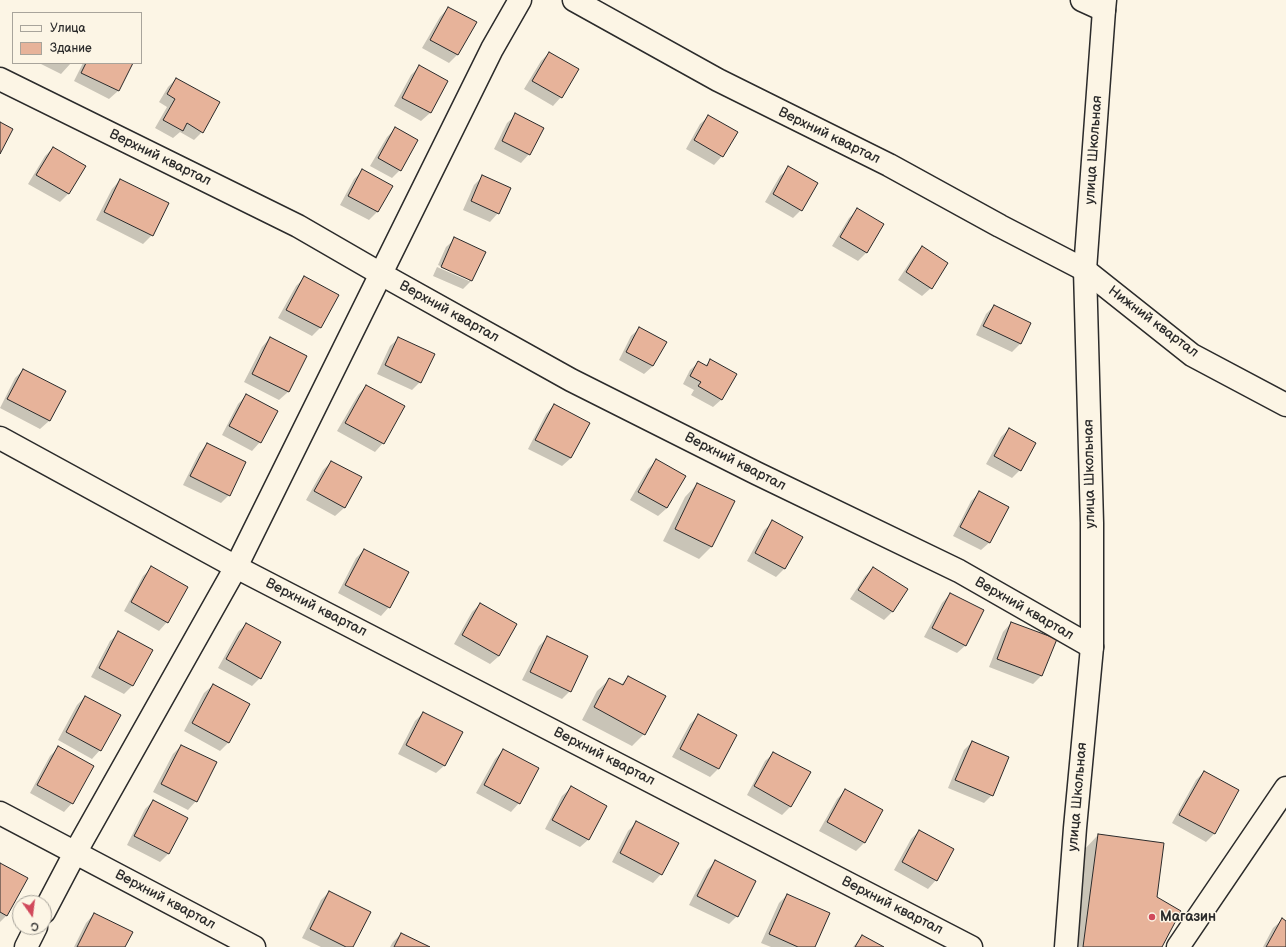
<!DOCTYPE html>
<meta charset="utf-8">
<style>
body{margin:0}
#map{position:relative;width:1286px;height:947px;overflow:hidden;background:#fcf5e5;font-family:"Balsamiq Sans",sans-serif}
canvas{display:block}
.legend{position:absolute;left:12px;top:12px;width:130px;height:52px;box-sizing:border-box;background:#fcf5e5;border:1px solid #a8a49b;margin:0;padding:5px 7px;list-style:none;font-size:12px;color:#2b2b2b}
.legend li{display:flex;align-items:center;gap:8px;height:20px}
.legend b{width:20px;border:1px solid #a8a49b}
.north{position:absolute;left:12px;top:895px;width:40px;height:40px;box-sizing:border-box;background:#fcf5e5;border:1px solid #a8a49b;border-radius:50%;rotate:166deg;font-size:11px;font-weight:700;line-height:16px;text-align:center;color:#2b2b2b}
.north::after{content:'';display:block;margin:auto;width:14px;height:18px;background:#d1495b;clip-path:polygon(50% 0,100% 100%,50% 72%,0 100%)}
</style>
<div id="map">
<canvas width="1286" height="947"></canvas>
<ul class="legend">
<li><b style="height:5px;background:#fcf5e5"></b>Улица</li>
<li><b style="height:11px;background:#e7b39a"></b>Здание</li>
</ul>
<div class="north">С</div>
</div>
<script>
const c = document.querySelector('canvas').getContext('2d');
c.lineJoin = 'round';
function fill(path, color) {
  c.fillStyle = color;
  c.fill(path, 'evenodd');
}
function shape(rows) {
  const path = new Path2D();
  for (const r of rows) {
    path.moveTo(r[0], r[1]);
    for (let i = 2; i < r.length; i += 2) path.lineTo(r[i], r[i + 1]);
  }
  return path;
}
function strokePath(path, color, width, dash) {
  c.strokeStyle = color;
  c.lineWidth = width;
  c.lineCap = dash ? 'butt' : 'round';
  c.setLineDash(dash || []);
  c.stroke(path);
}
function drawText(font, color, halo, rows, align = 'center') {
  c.font = font + ' "Balsamiq Sans",sans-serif';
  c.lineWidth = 3;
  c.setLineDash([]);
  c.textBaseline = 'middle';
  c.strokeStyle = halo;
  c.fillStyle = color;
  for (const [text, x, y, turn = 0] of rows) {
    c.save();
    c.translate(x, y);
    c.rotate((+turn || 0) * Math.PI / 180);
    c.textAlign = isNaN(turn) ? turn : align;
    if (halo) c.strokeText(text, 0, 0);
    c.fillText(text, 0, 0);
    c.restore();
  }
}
const shadow = shape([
 [448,8,475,23,457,55,449,63,422,48,440,17],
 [549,53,577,70,561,97,553,106,524,89,541,61],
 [39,63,71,63,61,74],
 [83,63,132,63,118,91,109,99,74,81],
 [420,66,447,81,430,113,421,121,394,106,411,75],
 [176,79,202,132,194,140,180,132,173,138,155,128,167,107,159,102,168,87],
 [516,115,529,154,521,163,494,149,507,123],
 [709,116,722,156,714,165,686,149,700,124],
 [395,129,400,170,392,178,370,166,387,137],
 [53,148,85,167,68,194,60,202,28,184,45,156],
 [789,168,801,210,793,218,765,202,780,176],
 [363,170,391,186,377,212,369,220,340,205,354,179],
 [483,176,498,213,490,222,463,210,474,185],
 [120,180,168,204,152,235,143,244,96,220,112,189],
 [858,210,883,225,866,253,858,261,832,246,849,218],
 [455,239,471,281,463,289,433,276,437,267,469,281,469,279,438,265,446,247],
 [922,247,931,288,922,296,898,280,914,256],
 [304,278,337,295,320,328,312,336,278,318,296,286],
 [994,306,1030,324,1020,344,1012,352,976,335,986,314],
 [640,328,665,342,653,366,644,374,619,360,631,336],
 [270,338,306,356,288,392,279,400,244,382,262,347],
 [399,338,420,382,412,390,377,374,390,346],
 [710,361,722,399,713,407,691,395,694,390,683,384,690,370,699,362,705,366],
 [23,370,64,391,49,421,40,429,0,408,15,378],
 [366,386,383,443,375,452,337,431,358,395],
 [246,396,260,442,252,451,222,435,238,404],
 [554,405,571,458,562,466,528,449,546,414],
 [1009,429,1020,470,1012,478,986,464,1001,437],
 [207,444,229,495,221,503,183,485,199,453],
 [656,461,685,477,667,508,658,516,630,500,648,469],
 [331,462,360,478,344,508,335,516,306,500,323,470],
 [697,484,733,502,711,547,699,559,663,541,685,497],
 [979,493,990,542,981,550,953,536,971,501],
 [773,522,801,537,784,569,776,577,747,561,764,530],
 [364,550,389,607,381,616,338,593,356,558],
 [152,568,167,622,159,631,124,611,143,576],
 [873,568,907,589,892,612,884,620,850,599,865,576],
 [950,594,966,645,957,653,924,637,942,603],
 [480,604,499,656,490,664,454,644,472,612],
 [1011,623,1042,675,1033,684,989,667,1003,632],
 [246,624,260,678,252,686,218,668,238,632],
 [119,633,151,650,132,686,124,694,91,677,110,641],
 [547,638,570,691,562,699,522,680,539,646],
 [628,677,644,734,632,746,582,720,597,691,610,679,621,685],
 [213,685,229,742,220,751,184,731,204,693],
 [85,697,100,750,92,759,58,740,77,705],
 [423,713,445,765,436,773,398,754,415,721],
 [698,716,736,736,718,769,710,777,672,757,690,724],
 [972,742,992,795,984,803,948,788,964,750],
 [181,746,196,801,188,810,153,792,173,754],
 [58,748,72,803,64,812,30,793,50,756],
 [503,750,519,803,511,812,476,793,495,759],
 [774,753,791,806,782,815,747,795,765,761],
 [1204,772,1238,790,1214,834,1206,842,1172,823,1196,780],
 [571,788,589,839,580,847,545,829,562,796],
 [845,791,865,842,856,851,819,831,837,799],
 [153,801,169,853,160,862,127,845,145,809],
 [636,823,661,874,653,883,612,862,628,831],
 [919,831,936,880,928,889,894,870,911,839],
 [1098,835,1156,898,1160,947,1069,947,1082,852],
 [715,862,737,916,729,924,689,905,707,870],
 [0,864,7,915,0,922],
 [329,892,352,947,321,947,302,938,321,900],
 [787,895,814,947,771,947,761,943,779,903],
 [94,914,124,947,74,947,86,923],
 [1282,920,1286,922,1286,947,1263,947,1273,928],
 [401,934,428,947,390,947,393,942],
 [862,936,882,947,853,947]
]);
const building = shape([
 [448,7,477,22,458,55,430,40,448,7],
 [549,52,579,69,562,98,532,81,549,52],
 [86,63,133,63,119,91,81,73,86,63],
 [419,65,448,81,431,113,402,98,419,65],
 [176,78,220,102,203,133,187,123,183,131,163,120,175,99,167,94,176,78],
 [515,113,544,128,530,155,502,141,515,113],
 [708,115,738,132,723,157,694,140,708,115],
 [0,122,13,129,0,154,0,122],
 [395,127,418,140,401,171,378,158,395,127],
 [53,147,86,166,69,194,36,175,53,147],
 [788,166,818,183,802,211,773,194,788,166],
 [362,169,393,186,378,212,348,196,362,169],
 [482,175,511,188,499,214,471,201,482,175],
 [120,179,169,203,153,236,104,212,120,179],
 [857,208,884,224,867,253,840,237,857,208],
 [454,237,486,252,472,281,441,267,454,237],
 [922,246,948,263,932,289,906,272,922,246],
 [304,276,339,295,321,328,286,310,304,276],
 [994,305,1031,323,1021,344,983,326,994,305],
 [639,327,667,342,653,366,626,352,639,327],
 [270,337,307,356,289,392,252,374,270,337],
 [398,337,435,354,421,383,385,365,398,337],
 [710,359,737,374,722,400,698,386,701,382,690,376,698,361,707,366,710,359],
 [23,369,66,391,50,421,7,399,23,369],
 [366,385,405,406,384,444,345,423,366,385],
 [246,394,278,411,261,443,229,426,246,394],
 [554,404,590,423,571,458,535,440,554,404],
 [1009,428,1036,443,1021,471,994,456,1009,428],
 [207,443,246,462,230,496,190,476,207,443],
 [656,459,686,476,667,508,638,492,656,459],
 [331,461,362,477,345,508,314,491,331,461],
 [697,483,735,501,712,547,675,529,697,483],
 [979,491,1009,507,990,543,960,527,979,491],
 [772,520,803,537,785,569,755,553,772,520],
 [364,549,409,572,390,608,345,585,364,549],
 [151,566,188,587,168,623,131,602,151,566],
 [873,567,908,589,893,612,858,590,873,567],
 [950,593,984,610,966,646,932,628,950,593],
 [480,603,517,624,499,656,462,635,480,603],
 [1011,622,1057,639,1042,676,997,659,1011,622],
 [246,623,281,642,261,679,226,659,246,623],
 [118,631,153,650,133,686,99,668,118,631],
 [547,636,588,656,571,692,530,672,547,636],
 [628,676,666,696,645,735,594,707,609,678,623,685,628,676],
 [213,684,250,704,229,743,192,723,213,684],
 [85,696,121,715,101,751,66,732,85,696],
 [423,712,463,732,445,766,406,745,423,712],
 [698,714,737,735,719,769,680,749,698,714],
 [972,741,1009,757,993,796,955,780,972,741],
 [181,745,217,762,197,802,161,784,181,745],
 [58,746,94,766,73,804,37,785,58,746],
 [503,749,539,768,520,804,484,785,503,749],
 [773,752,811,772,791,807,754,786,773,752],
 [1204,771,1239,790,1215,834,1179,815,1204,771],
 [571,786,607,806,589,840,552,820,571,786],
 [845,789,883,810,865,843,827,822,845,789],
 [153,800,188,818,169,854,134,836,153,800],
 [636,821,679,843,662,875,620,853,636,821],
 [919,830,954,849,937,881,902,862,919,830],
 [1098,834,1164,843,1157,897,1181,911,1162,947,1083,947,1098,834],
 [715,860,756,881,738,917,697,896,715,860],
 [0,863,28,878,7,916,0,912,0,863],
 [329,891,371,912,353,947,346,947,310,929,329,891],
 [787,894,830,913,815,947,798,947,769,934,787,894],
 [94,913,133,932,125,947,77,947,94,913],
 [1282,918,1286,921,1286,947,1266,947,1282,918],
 [401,933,430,947,394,947,401,933],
 [862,935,884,947,855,947,862,935]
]);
const minor = shape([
 [574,0,718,80,889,165,1000,226,1085,270,1192,355,1286,405],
 [0,79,298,226,381,274,571,380,756,473,959,571,1092,647],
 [0,438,236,567,971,947],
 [0,813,254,947],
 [1178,947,1286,788]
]);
const tertiary = shape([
 [1066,947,1075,828,1092,647,1092,523,1085,270,1104,10]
]);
const secondary = shape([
 [1082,0,1104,10,1105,0],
 [44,912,75,853,236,567,492,49,520,0],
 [26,947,36,927]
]);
const markers = [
 [1152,917,4,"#d1495b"]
];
const streetNames = [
 ["Верхний квартал",829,136,26],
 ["улица Школьная",1094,150,-86],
 ["Верхний квартал",160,158,26],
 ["Верхний квартал",449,312,29],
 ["Нижний квартал",1153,322,37],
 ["Верхний квартал",735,462,27],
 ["улица Школьная",1090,474,-91],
 ["Верхний квартал",316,608,27],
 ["Верхний квартал",1024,609,30],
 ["Верхний квартал",604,757,27],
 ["улица Школьная",1078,797,-85],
 ["Верхний квартал",165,900,28],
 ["Верхний квартал",892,906,27]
];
const poiNames = [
 ["Магазин",1160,917]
];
fill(shadow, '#0003');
fill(building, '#e7b39a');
strokePath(building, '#2b2b2b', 1);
strokePath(minor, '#2b2b2b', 25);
strokePath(tertiary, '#2b2b2b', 25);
strokePath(secondary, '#2b2b2b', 25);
strokePath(minor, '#fcf5e5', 22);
strokePath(tertiary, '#fcf5e5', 22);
strokePath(secondary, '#fcf5e5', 22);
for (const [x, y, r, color] of markers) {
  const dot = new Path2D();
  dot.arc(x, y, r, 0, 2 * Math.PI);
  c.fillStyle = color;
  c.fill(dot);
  strokePath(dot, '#fcf5e5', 1.5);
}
drawText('14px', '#2b2b2b', '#fcf5e5', streetNames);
drawText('bold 14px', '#2b2b2b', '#fcf5e5', poiNames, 'left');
</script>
